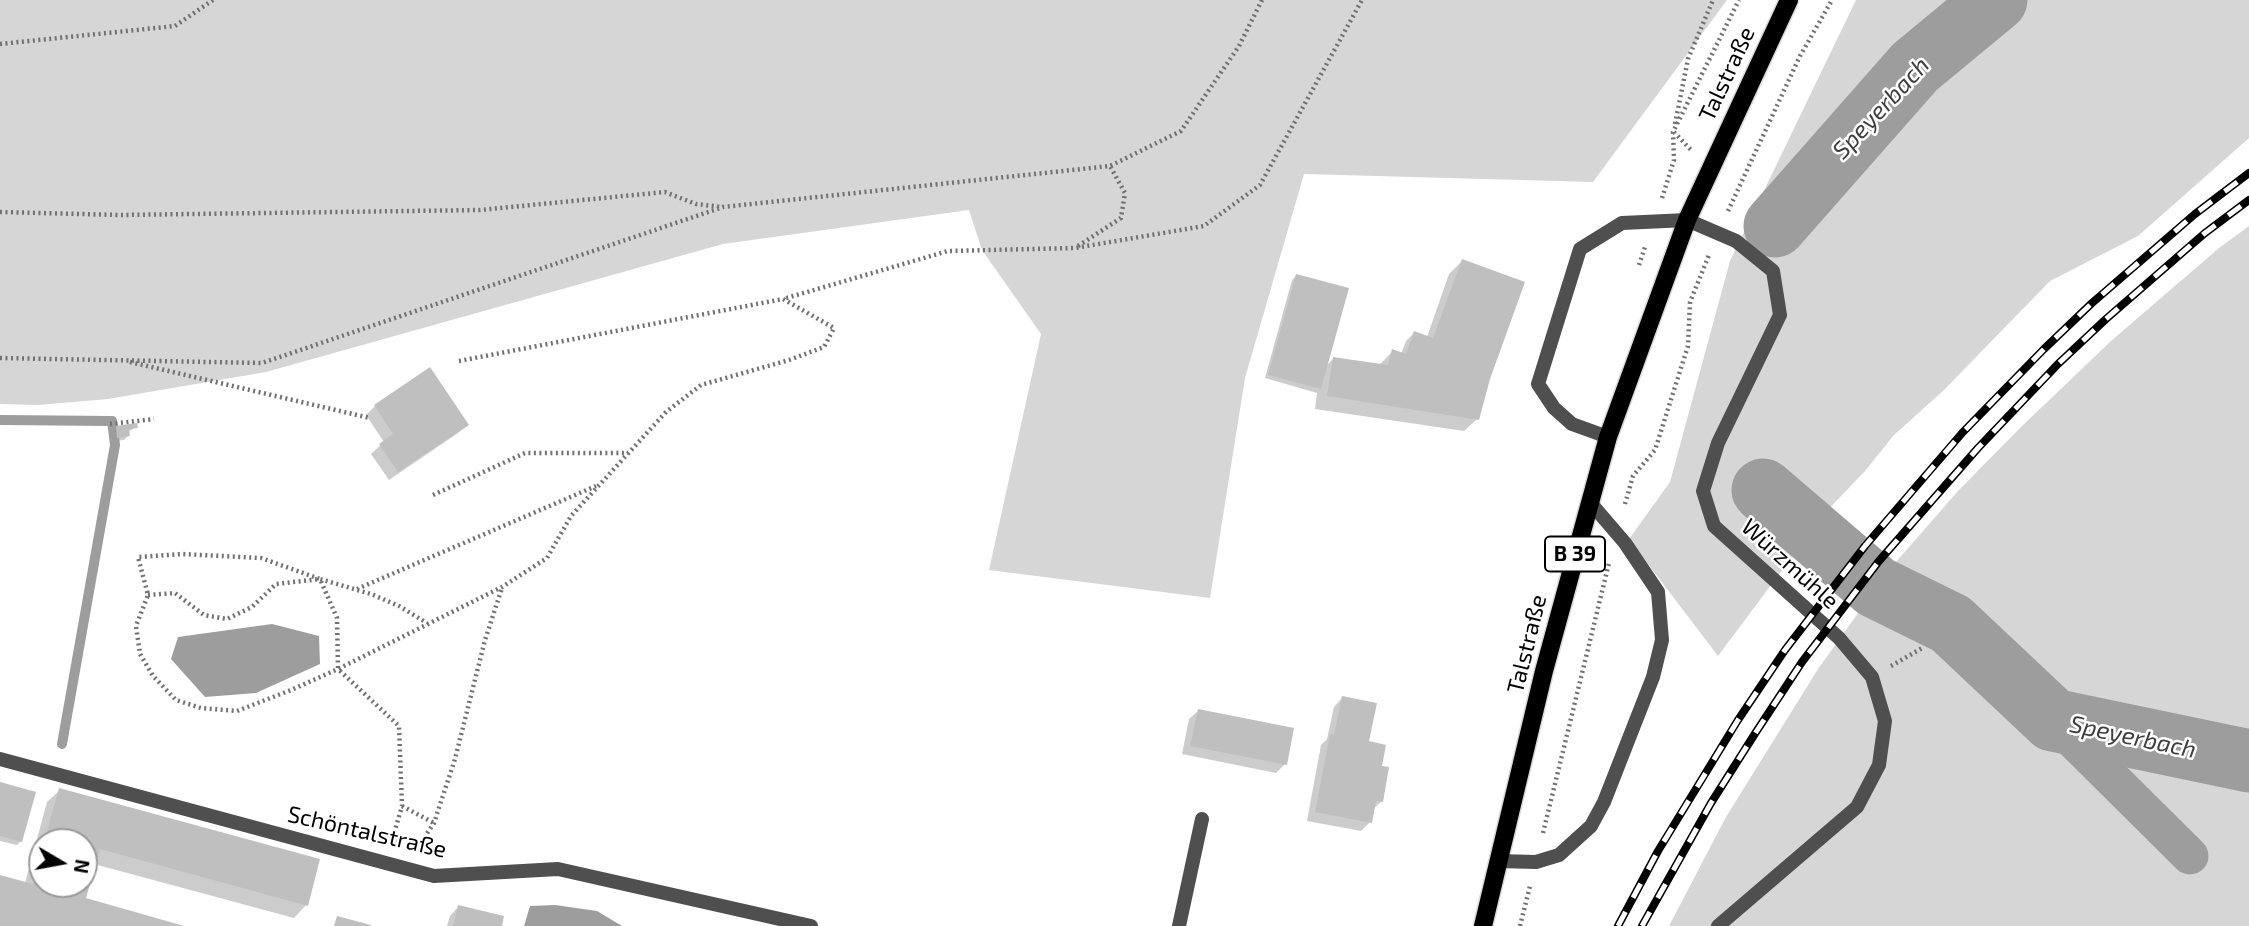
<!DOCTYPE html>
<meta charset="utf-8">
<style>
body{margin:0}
#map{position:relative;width:2249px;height:926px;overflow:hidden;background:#fff;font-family:"Exo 2",sans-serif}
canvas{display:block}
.north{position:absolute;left:28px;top:828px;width:70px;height:70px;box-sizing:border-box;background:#fff;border:2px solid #999;border-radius:50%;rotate:100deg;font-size:19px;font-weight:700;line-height:28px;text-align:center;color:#000}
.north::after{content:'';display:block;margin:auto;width:24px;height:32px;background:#000;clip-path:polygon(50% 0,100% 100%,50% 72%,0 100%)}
</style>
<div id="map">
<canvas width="2249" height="926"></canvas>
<div class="north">N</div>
</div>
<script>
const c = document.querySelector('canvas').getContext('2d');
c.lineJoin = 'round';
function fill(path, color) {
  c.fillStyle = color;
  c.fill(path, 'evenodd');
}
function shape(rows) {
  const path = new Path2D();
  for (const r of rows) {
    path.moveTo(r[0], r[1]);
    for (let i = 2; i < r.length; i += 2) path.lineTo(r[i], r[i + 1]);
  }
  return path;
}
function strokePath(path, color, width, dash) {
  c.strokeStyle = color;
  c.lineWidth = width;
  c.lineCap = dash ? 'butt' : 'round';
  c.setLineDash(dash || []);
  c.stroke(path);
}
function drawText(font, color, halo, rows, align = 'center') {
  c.font = font + ' "Exo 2",sans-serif';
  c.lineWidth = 5;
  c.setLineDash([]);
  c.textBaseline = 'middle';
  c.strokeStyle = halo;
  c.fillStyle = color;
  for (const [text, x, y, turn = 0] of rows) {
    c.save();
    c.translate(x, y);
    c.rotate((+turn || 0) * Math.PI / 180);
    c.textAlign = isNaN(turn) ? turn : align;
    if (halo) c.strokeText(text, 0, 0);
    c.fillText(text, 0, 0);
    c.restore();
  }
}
const green = shape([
 [0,0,1727,0,1593,182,1304,174,1245,378,1210,598,989,570,1041,334,982,250,969,210,723,244,266,372,108,399,38,405,0,404],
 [1856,0,2249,0,2249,138,2138,236,2050,281,1944,390,1894,435,1865,471,1824,514,1718,656,1629,539,1670,482,1730,261],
 [2249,226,2249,926,1669,926,1726,817,1818,669,1889,570,1958,491,2020,428,2111,341,2219,248]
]);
const water = shape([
 [272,624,319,636,320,664,256,693,205,697,171,659,178,637],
 [555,905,597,911,622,926,524,926,530,906]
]);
const shadow = shape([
 [1462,261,1489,379,1477,419,1464,431,1315,409,1317,393,1265,378,1292,280,1296,276,1325,367,1334,358,1379,365,1393,351,1401,354,1406,341,1414,333,1427,337,1449,274],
 [375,406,467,425,458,433,389,480,371,454,384,442,366,415],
 [117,427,136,427,128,432,128,436,124,440,114,441,113,431],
 [1342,698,1380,767,1382,801,1372,810,1370,822,1361,831,1307,821,1321,745,1327,739,1334,707],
 [1198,711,1285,764,1276,773,1182,754,1189,719],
 [0,784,21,841,17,845,0,841],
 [60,790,306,905,294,918,94,864,84,900,180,926,0,926,0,877,25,883,47,802],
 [42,842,84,842,84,884,42,884],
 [458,907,500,926,447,926,450,916]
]);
const stream = shape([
 [0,420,112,421,115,445,62,744]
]);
const canal = shape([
 [2053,720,2190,856]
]);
const river = shape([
 [1775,226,1915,67,1996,0],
 [1763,490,1876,587,1951,624,2053,720,2249,761]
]);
const building = shape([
 [1462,259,1525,282,1490,379,1479,420,1327,396,1333,357,1388,365,1392,349,1406,354,1414,331,1433,338],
 [1296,274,1349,288,1321,389,1268,375],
 [430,367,469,425,398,472,379,444,393,434,374,405],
 [137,423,138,428,129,429,130,436,117,438,116,426],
 [1342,696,1377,703,1369,741,1386,745,1382,766,1389,767,1383,802,1376,801,1372,823,1315,812,1330,734,1334,735],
 [1198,709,1294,728,1287,765,1190,746],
 [0,782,36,792,22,842,0,836],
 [59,788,320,859,308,906,100,849,86,898,184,926,0,926,0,875,33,884,41,854,42,884,84,884,84,842,44,842],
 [458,905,504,916,502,926,453,926],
 [337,916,371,925,371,926,334,926]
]);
const path = shape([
 [0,44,175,26,213,0],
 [1675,124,1688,59,1713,0],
 [1674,132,1692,151],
 [1662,198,1674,160,1673,132,1739,0],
 [1728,211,1800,56,1832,0],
 [0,212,120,215,480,210,665,192,696,204,722,207],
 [1078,246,1121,218,1125,193,1110,166],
 [1639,265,1645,247],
 [0,358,262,363,723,207,1110,166,1181,131,1239,46,1262,0],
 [459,361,783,299],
 [130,362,370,418],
 [110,424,154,419],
 [433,495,525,453,628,453],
 [1625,504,1633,476,1655,450,1688,346,1690,302,1709,255],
 [357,589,596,486],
 [148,595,175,593,204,615,227,619,252,607,276,584,320,579,371,594,399,606,427,623],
 [1891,666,1924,647],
 [402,806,434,823],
 [1543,833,1609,563],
 [403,836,397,840,393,837,402,806,399,726,338,669,337,618,320,579,261,558,182,554,138,557,148,595,136,626,140,654,153,676,176,700,201,708,237,711,291,690,338,669,502,587,547,558,571,516,666,412,701,385,789,360,824,347,834,328,783,299,948,251,1075,248,1204,226,1260,185,1362,0],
 [418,847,434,823,455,759,485,640,502,588],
 [1520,926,1530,886]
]);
const lane = shape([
 [1608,437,1572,424,1554,408,1538,384,1580,249,1622,223,1687,220],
 [1498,861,1536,862,1559,855,1591,826,1604,802,1653,677,1662,640,1658,592,1625,543,1589,501],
 [1179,926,1202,819]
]);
const street = shape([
 [1687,220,1736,241,1773,271,1780,315,1718,443,1703,491,1714,526,1839,638,1872,677,1885,721,1879,765,1857,807,1718,926],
 [0,759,434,876,558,869,811,926]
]);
const primary = shape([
 [1483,926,1544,671,1608,437,1687,220,1789,0]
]);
const rail = shape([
 [1618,926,1658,851,1738,720,1785,650,1865,546,1963,432,2044,349,2092,303,2195,214,2249,173],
 [1642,926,1711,803,1756,732,1802,662,1879,561,1978,448,2058,364,2106,319,2205,233,2249,200]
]);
const shields = [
 [1575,554,60]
];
const shieldNames = [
 ["B 39",1575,554]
];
const streetNames = [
 ["Talstraße",1727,74,-65],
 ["Würzmühle",1790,564,42],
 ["Talstraße",1527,644,-76],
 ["Schöntalstraße",367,832,13]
];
const waterNames = [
 ["Speyerbach",1881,108,-47],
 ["Speyerbach",2133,737,12]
];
fill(green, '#d6d6d6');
fill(water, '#9d9d9d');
fill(shadow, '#0003');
strokePath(stream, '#9d9d9d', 10);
strokePath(canal, '#9d9d9d', 37);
strokePath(river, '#9d9d9d', 63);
fill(building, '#bfbfbf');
strokePath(primary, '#dbdbdb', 21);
strokePath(path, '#717171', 4.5, [2, 3.5]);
strokePath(lane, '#4f4f4f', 14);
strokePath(street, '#4f4f4f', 14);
strokePath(primary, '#000', 18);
strokePath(rail, '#000', 8);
strokePath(rail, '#fff', 5, [16]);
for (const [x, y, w] of shields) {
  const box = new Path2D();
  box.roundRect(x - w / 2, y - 17.5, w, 35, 5);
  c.fillStyle = '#fff';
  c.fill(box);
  strokePath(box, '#000', 2);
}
drawText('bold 21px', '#000', null, shieldNames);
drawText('23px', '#000', '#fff', streetNames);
drawText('italic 24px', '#3e3e3e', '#fff', waterNames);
</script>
